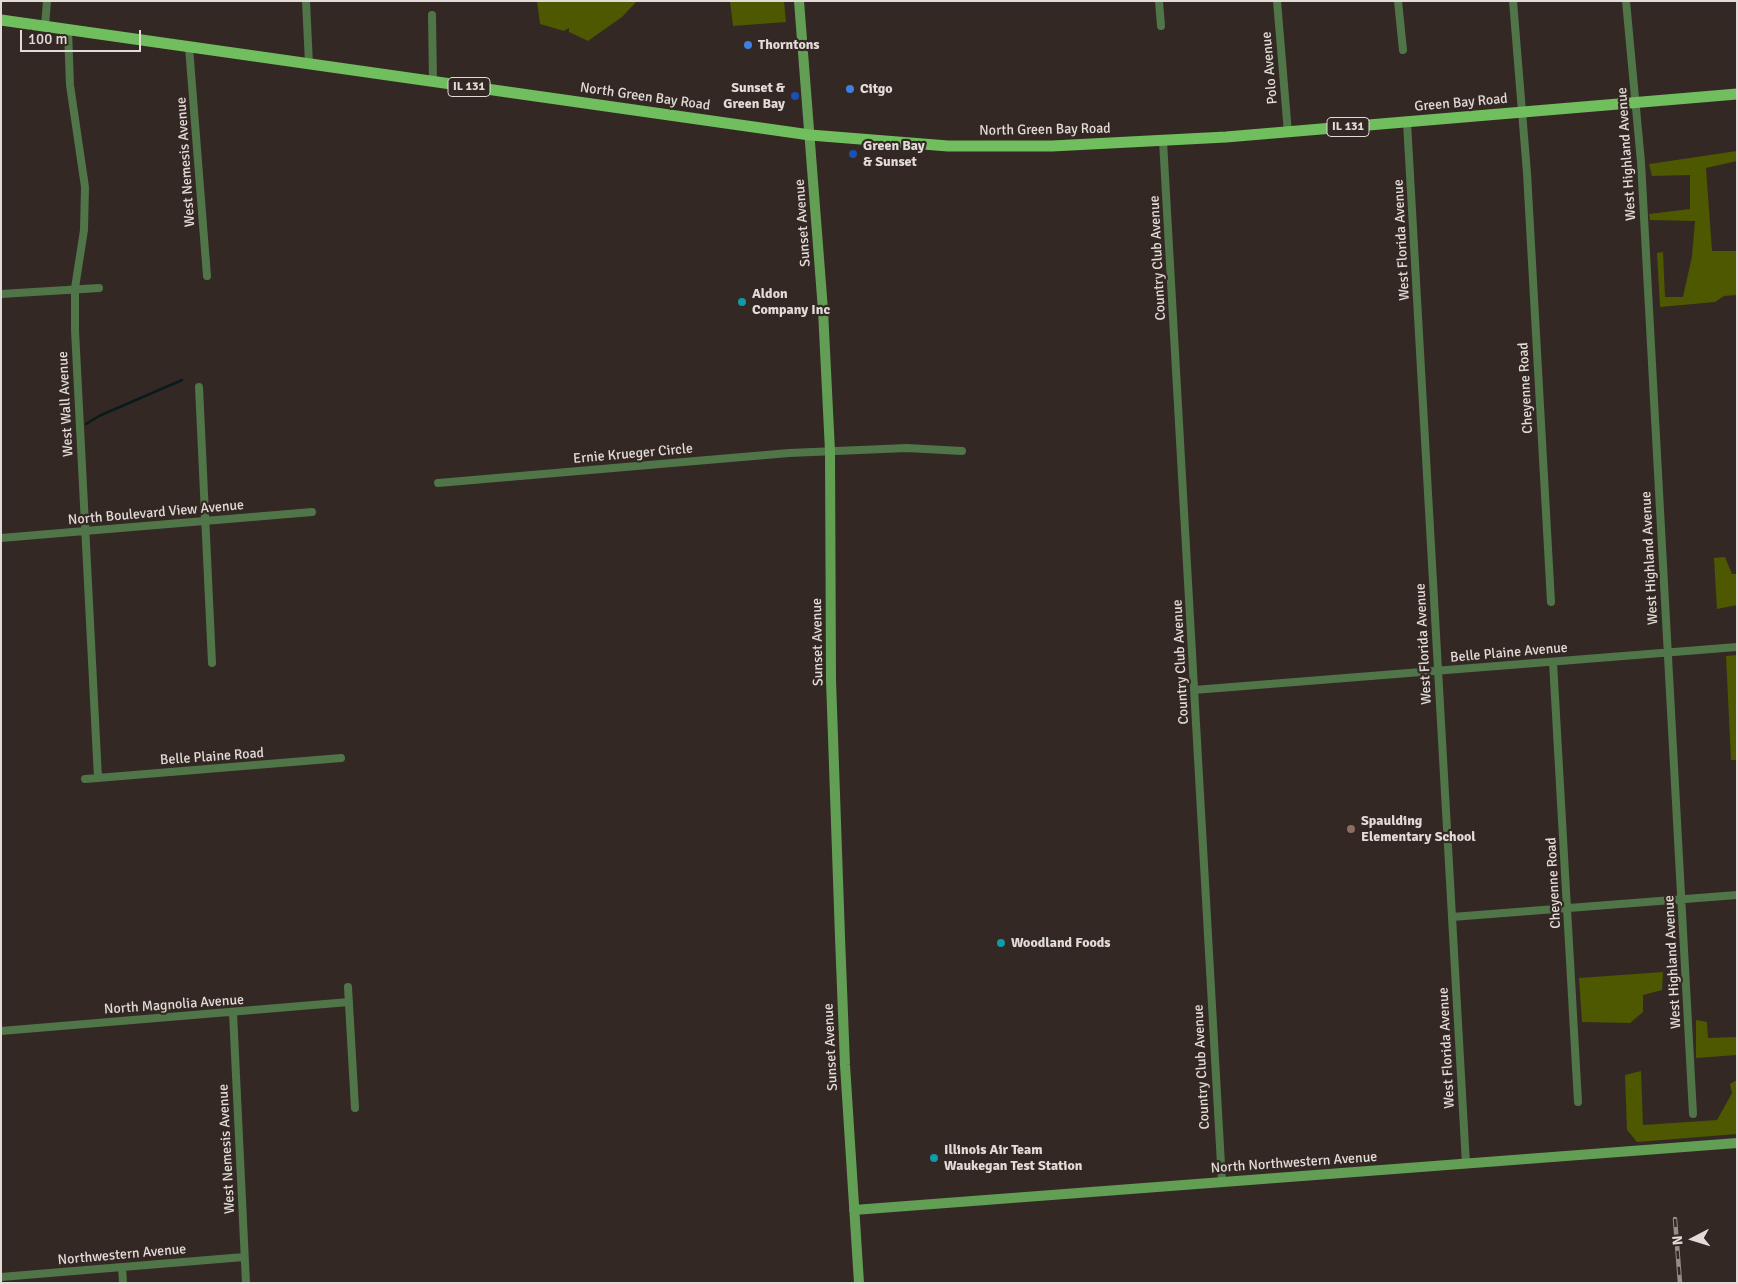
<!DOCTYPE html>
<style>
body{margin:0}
#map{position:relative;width:1738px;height:1284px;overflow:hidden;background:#332823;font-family:Signika,sans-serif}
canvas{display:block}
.frame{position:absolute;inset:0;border:2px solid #e2dbd7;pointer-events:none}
.north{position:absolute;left:1668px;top:1214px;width:50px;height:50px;-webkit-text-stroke:4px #332823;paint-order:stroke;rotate:265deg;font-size:14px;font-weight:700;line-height:20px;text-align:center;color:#e2dbd7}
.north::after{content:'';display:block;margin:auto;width:18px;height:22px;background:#e2dbd7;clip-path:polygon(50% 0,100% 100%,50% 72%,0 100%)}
.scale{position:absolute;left:20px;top:30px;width:121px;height:22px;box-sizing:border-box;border:2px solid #e2dbd7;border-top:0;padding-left:6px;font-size:15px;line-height:18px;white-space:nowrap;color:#e2dbd7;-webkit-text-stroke:4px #332823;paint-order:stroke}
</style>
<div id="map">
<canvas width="1738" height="1284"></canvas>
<div class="frame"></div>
<div class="north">N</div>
<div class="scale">100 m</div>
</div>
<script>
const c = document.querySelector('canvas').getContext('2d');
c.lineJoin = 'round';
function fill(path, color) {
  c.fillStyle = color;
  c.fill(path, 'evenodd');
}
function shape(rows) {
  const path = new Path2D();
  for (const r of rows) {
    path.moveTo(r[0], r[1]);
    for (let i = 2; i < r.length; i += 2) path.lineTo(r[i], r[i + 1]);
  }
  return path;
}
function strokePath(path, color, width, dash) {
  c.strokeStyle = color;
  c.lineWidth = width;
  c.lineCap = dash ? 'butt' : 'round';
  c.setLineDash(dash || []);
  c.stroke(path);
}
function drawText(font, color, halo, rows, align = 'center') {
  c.font = font + ' Signika,sans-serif';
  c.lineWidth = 4.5;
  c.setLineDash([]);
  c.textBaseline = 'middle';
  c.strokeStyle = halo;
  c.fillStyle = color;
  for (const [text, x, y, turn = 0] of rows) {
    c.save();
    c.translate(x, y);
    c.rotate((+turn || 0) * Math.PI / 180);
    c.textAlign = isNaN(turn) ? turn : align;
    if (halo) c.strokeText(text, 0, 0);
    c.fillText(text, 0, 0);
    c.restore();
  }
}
const green = shape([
 [537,1,637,1,622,17,588,41,569,32,569,28,564,31,540,24],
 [730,1,784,1,786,22,733,26],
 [1737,151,1737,161,1706,168,1712,251,1737,251,1737,295,1724,296,1715,302,1660,307,1657,253,1663,252,1665,297,1683,297,1692,256,1695,221,1650,220,1649,214,1690,209,1690,175,1652,176,1649,164],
 [1725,557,1732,574,1737,574,1737,605,1717,609,1714,558],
 [1737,655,1737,760,1731,760,1726,656],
 [1663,972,1662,990,1643,995,1643,1012,1630,1023,1582,1022,1579,978],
 [1696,1020,1707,1022,1708,1038,1737,1037,1737,1055,1696,1058],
 [1641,1071,1643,1125,1717,1120,1732,1093,1730,1084,1737,1080,1737,1134,1637,1142,1627,1130,1625,1075]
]);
const stream = shape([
 [86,424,99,416,182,380]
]);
const street = shape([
 [306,1,309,64],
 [1159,1,1161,26],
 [1277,1,1288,133],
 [1398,1,1403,50],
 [1513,1,1527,173,1551,602],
 [1626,1,1641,162,1693,1114],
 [432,15,433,82],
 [45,26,47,1],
 [68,30,70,85,85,187,84,230,75,288,75,330,98,778],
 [189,47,207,276],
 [1407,122,1466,1164],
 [1163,141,1222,1182],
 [1,294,99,288],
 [199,387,212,663],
 [438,483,789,453,907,448,962,451],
 [1,538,312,512],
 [1553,662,1578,1102],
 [1194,690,1737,647],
 [85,779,341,758],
 [1452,917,1737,895],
 [348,987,355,1108],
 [233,1013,246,1283],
 [1,1031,349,1002],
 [122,1267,123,1283],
 [1,1277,244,1257]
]);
const secondary = shape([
 [799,1,823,310,830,451,831,680,840,937,845,1065,859,1283],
 [854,1210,1737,1143]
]);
const primary = shape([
 [1,20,810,135,948,146,1052,146,1226,137,1737,94]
]);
const rail = shape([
 [1675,1219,1680,1283]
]);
const markers = [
 [748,45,5,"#3f7fe0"],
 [850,89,5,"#3f7fe0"],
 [795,96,5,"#1a4fb4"],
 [853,154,5,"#1a4fb4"],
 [742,302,5,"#0f9aa8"],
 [1351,829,5,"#8d6e63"],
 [1001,943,5,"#0f9aa8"],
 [934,1158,5,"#0f9aa8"]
];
const shields = [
 [469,87,42],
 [1348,127,42]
];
const shieldNames = [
 ["IL 131",469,87],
 ["IL 131",1348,127]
];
const poiNames = [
 ["Thorntons",758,45],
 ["Sunset &",785,88,"right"],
 ["Green Bay",785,104,"right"],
 ["Citgo",860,89],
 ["Green Bay",863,146],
 ["& Sunset",863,162],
 ["Aldon",752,294],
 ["Company Inc",752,310],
 ["Spaulding",1361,821],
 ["Elementary School",1361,837],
 ["Woodland Foods",1011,943],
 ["Illinois Air Team",944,1150],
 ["Waukegan Test Station",944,1166]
];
const streetNames = [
 ["Polo Avenue",1270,68,-95],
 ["North Green Bay Road",645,97,8],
 ["Green Bay Road",1461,103,-5],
 ["North Green Bay Road",1045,130,-1],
 ["West Highland Avenue",1627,154,-94],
 ["West Nemesis Avenue",186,162,-94],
 ["Sunset Avenue",803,223,-94],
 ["West Florida Avenue",1402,240,-93],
 ["Country Club Avenue",1158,258,-93],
 ["Cheyenne Road",1526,388,-93],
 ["West Wall Avenue",66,404,-93],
 ["Ernie Krueger Circle",633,454,-5],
 ["North Boulevard View Avenue",156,513,-5],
 ["West Highland Avenue",1650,558,-93],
 ["Sunset Avenue",818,642,-91],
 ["West Florida Avenue",1424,644,-93],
 ["Belle Plaine Avenue",1509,653,-5],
 ["Country Club Avenue",1181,662,-93],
 ["Belle Plaine Road",212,757,-4],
 ["Cheyenne Road",1554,883,-93],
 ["West Highland Avenue",1673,962,-93],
 ["North Magnolia Avenue",174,1005,-4],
 ["Sunset Avenue",831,1047,-93],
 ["West Florida Avenue",1447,1048,-93],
 ["Country Club Avenue",1202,1067,-93],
 ["West Nemesis Avenue",227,1149,-93],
 ["North Northwestern Avenue",1294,1163,-4],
 ["Northwestern Avenue",122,1255,-5]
];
fill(green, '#4d5800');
strokePath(stream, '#091b1c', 2.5);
strokePath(street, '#507548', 8);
strokePath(secondary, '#639e55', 10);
strokePath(primary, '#71be5e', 11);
strokePath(rail, '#968d89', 4.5);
strokePath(rail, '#332823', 2.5, [8]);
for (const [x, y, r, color] of markers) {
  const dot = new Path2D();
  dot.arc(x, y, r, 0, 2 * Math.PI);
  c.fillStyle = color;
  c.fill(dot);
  strokePath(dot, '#332823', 2);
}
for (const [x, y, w] of shields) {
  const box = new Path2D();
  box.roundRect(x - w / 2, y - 9.5, w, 19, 4);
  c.fillStyle = '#332823';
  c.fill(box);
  strokePath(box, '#e2dbd7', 1);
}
drawText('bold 12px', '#e2dbd7', null, shieldNames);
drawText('bold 14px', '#e2dbd7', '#332823', poiNames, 'left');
drawText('14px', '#e2dbd7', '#332823', streetNames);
</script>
